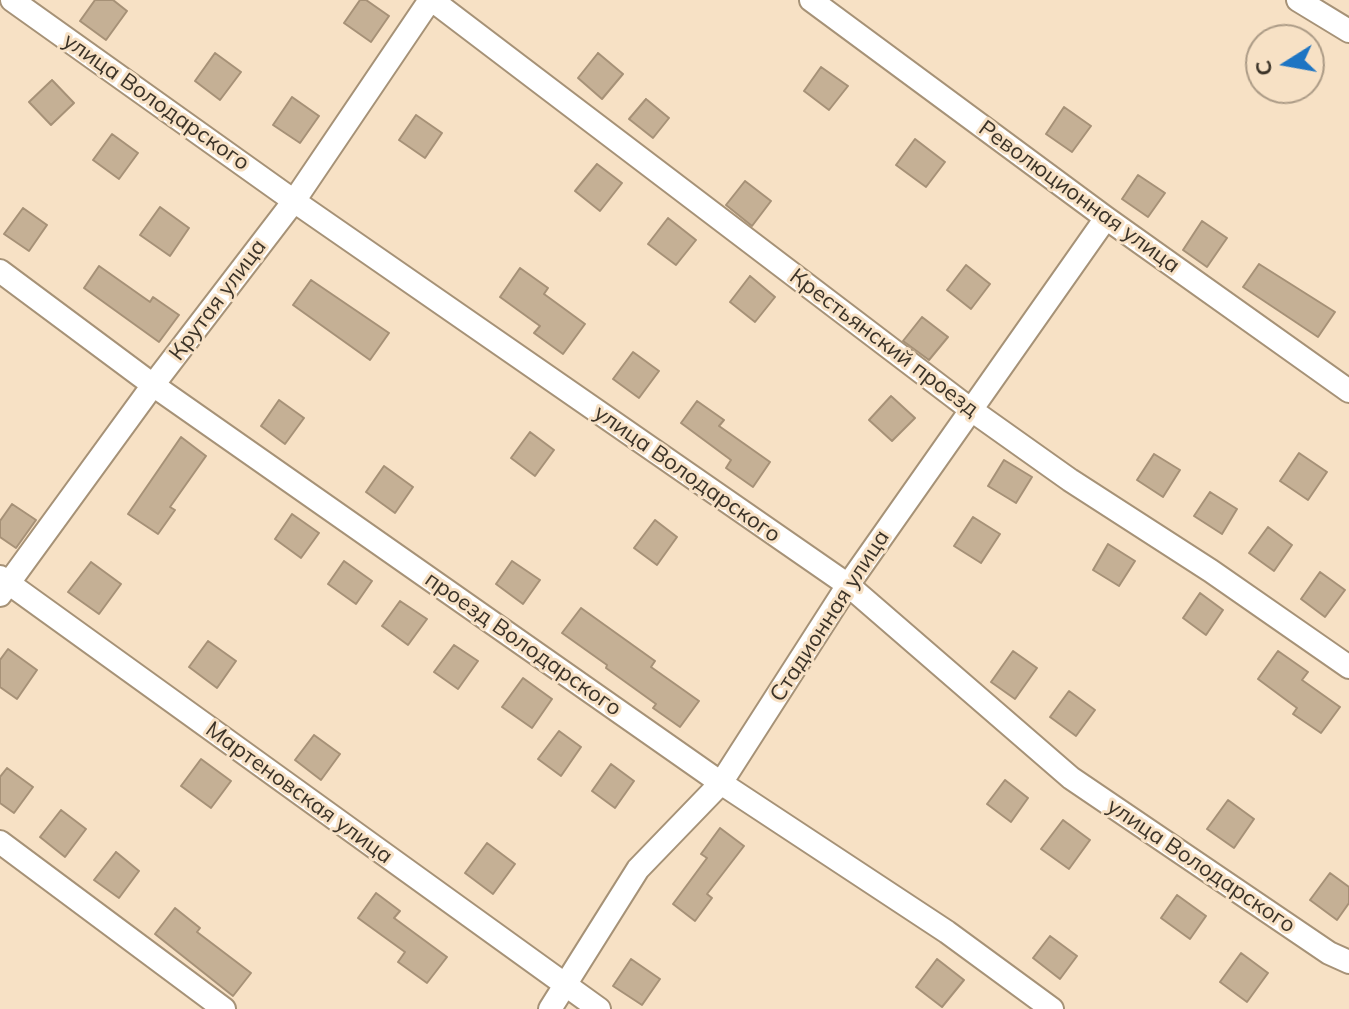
<!DOCTYPE html>
<meta charset="utf-8">
<style>
body{margin:0}
#map{position:relative;width:1349px;height:1009px;overflow:hidden;background:#f7e1c5;font-family:Mulish,sans-serif}
canvas{display:block}
.north{position:absolute;left:1245px;top:24px;width:80px;height:80px;box-sizing:border-box;background:#f7e1c5;border:2px solid #ac9b86;border-radius:50%;rotate:259deg;font-size:22px;font-weight:700;line-height:32px;text-align:center;color:#3b3328}
.north::after{content:'';display:block;margin:auto;width:28px;height:36px;background:#1e75c3;clip-path:polygon(50% 0,100% 100%,50% 72%,0 100%)}
</style>
<div id="map">
<canvas width="1349" height="1009"></canvas>
<div class="north">С</div>
</div>
<script>
const c = document.querySelector('canvas').getContext('2d');
c.lineJoin = 'round';
function fill(path, color) {
  c.fillStyle = color;
  c.fill(path, 'evenodd');
}
function shape(rows) {
  const path = new Path2D();
  for (const r of rows) {
    path.moveTo(r[0], r[1]);
    for (let i = 2; i < r.length; i += 2) path.lineTo(r[i], r[i + 1]);
  }
  return path;
}
function strokePath(path, color, width, dash) {
  c.strokeStyle = color;
  c.lineWidth = width;
  c.lineCap = dash ? 'butt' : 'round';
  c.setLineDash(dash || []);
  c.stroke(path);
}
function drawText(font, color, halo, rows, align = 'center') {
  c.font = font + ' Mulish,sans-serif';
  c.lineWidth = 6;
  c.setLineDash([]);
  c.textBaseline = 'middle';
  c.strokeStyle = halo;
  c.fillStyle = color;
  for (const [text, x, y, turn = 0] of rows) {
    c.save();
    c.translate(x, y);
    c.rotate((+turn || 0) * Math.PI / 180);
    c.textAlign = isNaN(turn) ? turn : align;
    if (halo) c.strokeText(text, 0, 0);
    c.fillText(text, 0, 0);
    c.restore();
  }
}
const building = shape([
 [95,0,113,0,127,11,106,40,80,21,95,0],
 [360,0,366,0,389,16,371,42,344,23,360,0],
 [215,53,241,72,220,100,195,81,215,53],
 [598,53,623,74,602,99,578,78,598,53],
 [821,67,848,86,829,110,804,91,821,67],
 [52,80,74,103,51,125,29,102,52,80],
 [292,97,319,116,300,143,273,125,292,97],
 [646,99,669,118,653,138,629,119,646,99],
 [1064,107,1091,126,1072,152,1046,134,1064,107],
 [416,115,442,133,425,158,399,140,416,115],
 [112,134,138,153,119,179,93,160,112,134],
 [915,139,945,162,926,187,896,165,915,139],
 [597,164,622,183,600,211,575,191,597,164],
 [1138,175,1165,193,1148,217,1122,199,1138,175],
 [745,181,771,201,752,226,726,205,745,181],
 [160,207,189,228,170,256,140,235,160,207],
 [23,208,47,225,29,251,4,234,23,208],
 [668,218,696,240,676,265,648,244,668,218],
 [1202,221,1227,238,1207,267,1183,250,1202,221],
 [1259,264,1335,312,1318,337,1243,287,1259,264],
 [966,265,990,284,971,309,947,290,966,265],
 [99,266,150,302,153,297,179,315,159,342,84,288,99,266],
 [520,268,548,288,544,294,585,324,563,354,534,333,540,326,500,297,520,268],
 [750,276,775,297,755,322,730,302,750,276],
 [311,280,389,333,370,360,293,305,311,280],
 [922,317,948,337,929,360,903,341,922,317],
 [633,352,659,371,639,398,613,379,633,352],
 [891,396,915,418,892,441,869,420,891,396],
 [279,400,304,418,285,444,261,426,279,400],
 [697,401,724,420,719,426,770,462,753,487,726,468,731,460,681,423,697,401],
 [530,432,554,450,535,476,511,458,530,432],
 [181,437,206,456,170,507,175,510,158,534,128,514,181,437],
 [1299,453,1327,472,1308,500,1280,481,1299,453],
 [1154,454,1180,470,1163,497,1137,480,1154,454],
 [1004,460,1032,477,1016,503,988,486,1004,460],
 [384,466,413,487,395,513,366,492,384,466],
 [1210,492,1237,509,1222,534,1194,516,1210,492],
 [12,504,36,520,16,548,0,537,0,521,12,504],
 [292,514,319,533,301,558,275,539,292,514],
 [973,517,1000,534,981,563,954,546,973,517],
 [655,520,677,537,657,565,634,548,655,520],
 [1268,527,1292,545,1274,571,1249,553,1268,527],
 [1108,544,1135,561,1119,586,1093,570,1108,544],
 [344,561,372,581,356,604,328,584,344,561],
 [512,561,540,580,523,604,496,584,512,561],
 [91,562,121,584,99,614,68,592,91,562],
 [1320,572,1345,590,1325,617,1301,599,1320,572],
 [1200,593,1223,610,1206,635,1183,618,1200,593],
 [400,601,427,619,408,645,382,626,400,601],
 [581,608,655,661,651,667,699,701,680,727,653,708,656,704,606,668,607,665,562,633,581,608],
 [208,641,236,661,217,688,189,667,208,641],
 [454,645,478,661,458,689,434,672,454,645],
 [8,649,37,670,17,699,0,687,0,660,8,649],
 [1013,651,1037,668,1015,699,991,682,1013,651],
 [1278,651,1308,672,1302,680,1340,707,1321,733,1293,714,1297,708,1258,679,1278,651],
 [523,678,552,699,532,728,502,707,523,678],
 [1069,691,1095,710,1076,736,1050,717,1069,691],
 [559,731,581,747,561,776,538,759,559,731],
 [314,735,340,754,321,780,295,760,314,735],
 [201,759,231,781,211,808,181,786,201,759],
 [611,764,634,781,615,808,592,791,611,764],
 [7,768,33,787,14,813,0,803,0,777,7,768],
 [1005,780,1028,798,1011,822,987,804,1005,780],
 [1228,800,1254,819,1234,848,1207,829,1228,800],
 [61,810,86,829,65,857,40,837,61,810],
 [1063,820,1090,840,1069,869,1041,849,1063,820],
 [720,828,744,846,707,894,712,898,695,921,673,904,707,858,701,854,720,828],
 [487,843,515,864,493,894,465,873,487,843],
 [116,852,139,871,119,898,94,880,116,852],
 [1330,873,1349,887,1349,903,1337,920,1310,900,1330,873],
 [376,893,400,911,394,918,447,957,427,983,398,962,405,952,358,918,376,893],
 [1177,895,1206,916,1190,939,1161,918,1177,895],
 [175,908,200,928,197,932,251,973,233,996,155,934,175,908],
 [1050,936,1077,956,1060,979,1033,958,1050,936],
 [1241,953,1268,973,1247,1002,1220,982,1241,953],
 [631,959,660,979,642,1005,613,986,631,959],
 [937,959,964,980,942,1007,916,987,937,959]
]);
const minor = shape([
 [12,0,294,201,848,585,1071,778,1329,953,1349,962],
 [432,0,970,409,1070,480,1211,571,1349,667],
 [811,0,1106,218,1349,391],
 [1298,0,1349,31],
 [0,271,153,385,721,783,947,932,1052,1009],
 [0,577,599,1009],
 [0,595,153,385,294,201,430,0],
 [0,842,224,1009],
 [550,1009,638,869,721,783,848,585,1106,218]
]);
const streetNames = [
 ["улица Володарского",156,102,35],
 ["Революционная улица",1079,197,36],
 ["Крутая улица",218,300,-53],
 ["Крестьянский проезд",884,343,37],
 ["улица Володарского",687,474,35],
 ["Стадионная улица",830,616,-57],
 ["проезд Володарского",523,644,35],
 ["Мартеновская улица",299,793,36],
 ["улица Володарского",1201,866,34]
];
fill(building, '#c5b095');
strokePath(building, '#a69177', 2);
strokePath(minor, '#a69277', 26);
strokePath(minor, '#fff', 22);
drawText('22px', '#3b3328', '#f7e1c5', streetNames);
</script>
